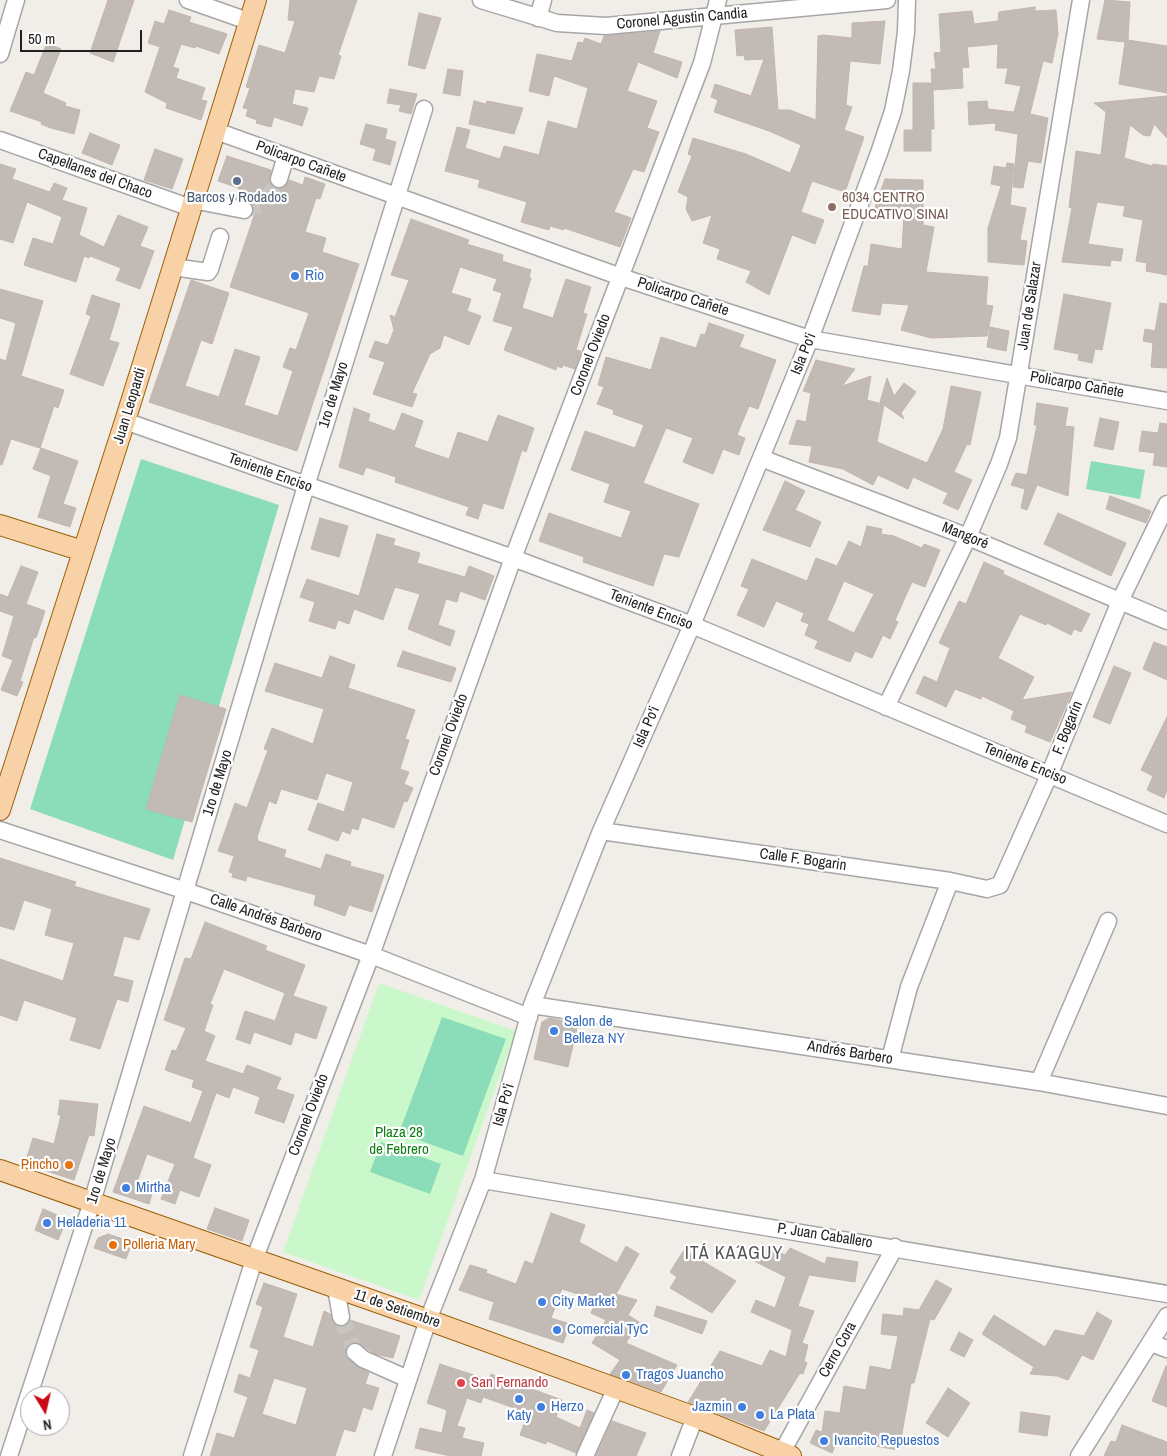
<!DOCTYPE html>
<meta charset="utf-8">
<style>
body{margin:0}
#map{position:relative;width:1167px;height:1456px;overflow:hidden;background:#f1eee9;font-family:"Archivo Narrow",sans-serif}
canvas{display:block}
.north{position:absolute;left:20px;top:1386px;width:50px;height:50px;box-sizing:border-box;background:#fff;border:1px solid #a7a7a7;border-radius:50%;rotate:171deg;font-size:14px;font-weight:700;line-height:20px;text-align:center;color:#222}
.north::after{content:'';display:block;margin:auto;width:18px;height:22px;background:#ca0914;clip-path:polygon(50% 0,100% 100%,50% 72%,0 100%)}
.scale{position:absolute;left:20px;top:30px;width:122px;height:22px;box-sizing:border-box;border:2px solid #222;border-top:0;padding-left:6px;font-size:15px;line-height:18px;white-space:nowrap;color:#222;-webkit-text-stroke:4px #fff;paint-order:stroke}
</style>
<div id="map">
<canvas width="1167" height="1456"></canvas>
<div class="north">N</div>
<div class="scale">50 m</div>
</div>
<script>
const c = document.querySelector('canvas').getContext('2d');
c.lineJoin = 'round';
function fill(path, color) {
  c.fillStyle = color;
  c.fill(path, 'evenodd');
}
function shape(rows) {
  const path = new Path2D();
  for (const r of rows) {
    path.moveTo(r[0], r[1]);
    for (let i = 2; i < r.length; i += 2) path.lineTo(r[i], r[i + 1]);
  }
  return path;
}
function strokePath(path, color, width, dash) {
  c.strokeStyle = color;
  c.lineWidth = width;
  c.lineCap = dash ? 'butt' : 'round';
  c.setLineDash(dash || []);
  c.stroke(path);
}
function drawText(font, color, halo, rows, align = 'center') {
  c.font = font + ' "Archivo Narrow",sans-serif';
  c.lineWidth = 4.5;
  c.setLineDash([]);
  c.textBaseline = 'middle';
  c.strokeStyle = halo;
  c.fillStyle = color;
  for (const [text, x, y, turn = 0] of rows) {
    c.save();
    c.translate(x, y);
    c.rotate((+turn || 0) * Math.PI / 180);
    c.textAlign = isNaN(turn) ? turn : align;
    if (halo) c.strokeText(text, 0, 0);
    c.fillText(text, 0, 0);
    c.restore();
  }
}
const park = shape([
 [379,983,516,1031,419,1300,283,1252]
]);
const pitch = shape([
 [141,459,279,505,173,860,30,809],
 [1091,461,1145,470,1140,499,1086,489],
 [442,1017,506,1039,463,1156,399,1133],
 [381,1142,441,1164,430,1194,370,1172]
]);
const building = shape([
 [108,0,134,0,113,62,90,53,108,0],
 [290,0,357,0,338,55,341,56,334,79,319,76,314,92,295,89,292,104,308,108,302,126,274,117,271,127,256,123,257,120,246,116,248,109,243,108,250,88,246,87,259,45,285,53,295,21,288,20,290,0],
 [1105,0,1130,2,1128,40,1167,46,1167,93,1119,84,1125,42,1097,39,1105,0],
 [1035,7,1035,11,1056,10,1058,34,1052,63,1043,61,1030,114,1048,118,1041,163,1028,161,1023,188,1013,187,1018,134,995,130,996,123,969,125,968,102,987,101,988,109,1014,112,1021,86,1005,83,1008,68,997,68,998,44,967,47,969,67,962,68,963,88,933,90,934,129,931,129,931,151,904,151,904,130,913,130,913,83,932,83,931,69,936,69,934,53,941,52,939,14,972,11,974,24,998,21,999,12,1035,7],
 [169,10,191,17,189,22,227,34,219,54,196,46,195,48,181,44,173,67,179,69,176,78,205,88,201,100,207,101,201,120,166,108,167,103,145,92,160,47,148,43,155,21,164,24,169,10],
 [419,13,441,18,425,69,408,65,419,13],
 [885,21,880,64,850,61,846,105,852,107,844,130,864,137,845,192,812,181,801,212,824,220,815,244,792,235,769,295,746,282,751,271,717,259,720,249,703,243,712,215,692,221,686,209,688,197,678,192,692,156,688,154,693,138,746,154,790,173,796,159,801,145,769,131,714,112,718,100,711,97,715,84,751,96,764,59,745,60,744,55,737,56,735,30,772,27,778,110,790,110,816,120,818,36,823,35,852,38,852,23,885,21],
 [660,31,653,53,682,62,677,78,638,62,627,91,657,101,647,128,659,132,644,172,633,169,614,212,631,218,620,247,564,228,564,230,550,226,549,230,521,222,527,202,478,187,480,180,445,171,457,127,470,130,465,148,500,159,504,146,539,155,548,121,577,129,588,88,554,76,549,96,529,91,537,54,572,61,578,42,583,43,585,38,601,44,604,36,660,31],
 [47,43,61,49,43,93,66,103,65,106,80,110,74,134,51,128,41,124,42,122,10,111,26,72,34,75,47,43],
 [448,69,463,71,460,96,443,93,448,69],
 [390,89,417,94,411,114,399,111,401,105,387,103,390,89],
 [1167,96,1167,138,1154,124,1150,136,1143,135,1130,125,1124,158,1152,166,1153,164,1167,166,1167,275,1146,271,1147,263,1136,261,1143,220,1123,216,1125,206,1097,202,1088,244,1123,249,1121,261,1111,260,1110,266,1062,262,1072,208,1069,207,1076,151,1101,155,1106,112,1094,103,1167,96],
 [474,101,486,104,487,101,523,108,514,134,469,124,474,101],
 [366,124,387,129,385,139,396,142,390,165,373,160,376,149,360,144,366,124],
 [90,133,120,145,112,165,82,153,90,133],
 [155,149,183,159,172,189,144,180,155,149],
 [227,156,271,170,269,182,277,189,285,187,289,180,303,185,305,177,325,184,320,199,316,198,305,232,326,238,322,252,359,264,297,451,149,402,191,280,229,293,212,344,201,340,185,386,219,397,235,349,260,357,244,405,278,416,293,371,283,367,290,348,296,350,309,313,230,287,255,213,250,202,235,198,239,188,218,181,227,156],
 [1007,163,1014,164,1010,205,1026,208,1020,240,1027,241,1024,265,988,262,988,228,1001,186,991,184,994,166,1006,168,1007,163],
 [0,164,16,169,12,179,50,192,54,183,67,188,62,200,87,208,79,235,104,247,118,215,148,227,140,246,154,251,140,289,116,280,121,268,90,256,89,258,84,256,76,282,24,265,33,238,53,244,62,217,27,202,13,243,0,239,0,164],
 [885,179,923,180,923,225,934,227,926,272,988,277,986,305,993,306,987,336,931,338,901,330,909,305,882,303,880,315,852,311,864,266,868,266,871,244,902,249,904,215,873,213,885,179],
 [411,219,469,240,467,244,503,255,502,261,531,270,529,277,531,278,522,308,553,318,566,279,591,287,583,313,587,314,576,350,581,351,575,369,563,365,562,368,557,366,556,370,504,350,513,327,493,321,502,293,493,290,497,279,460,267,451,293,471,299,467,311,481,316,469,345,444,335,440,348,430,354,412,393,417,394,412,407,373,394,385,362,369,357,375,341,388,345,394,330,390,315,395,317,409,280,391,275,411,219],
 [0,289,43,301,21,376,64,390,58,408,54,406,40,448,11,439,2,465,0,464,0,359,6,361,16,323,0,318,0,289],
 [1064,294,1111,303,1102,350,1095,349,1092,363,1078,360,1079,354,1054,349,1064,294],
 [92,295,120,304,109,340,119,343,103,386,70,374,91,316,86,314,92,295],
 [1160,303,1167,304,1167,368,1151,367,1153,343,1143,341,1145,329,1155,331,1160,303],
 [709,323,744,335,739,347,776,360,758,409,749,406,737,435,745,438,739,455,723,449,713,474,683,462,693,438,666,428,643,483,699,504,679,557,664,554,653,586,583,562,584,557,539,541,549,513,621,538,631,511,604,502,610,484,571,470,585,431,635,448,644,425,613,414,614,410,597,404,604,387,598,385,606,357,651,370,661,337,696,348,701,334,705,335,709,323],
 [990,327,1009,331,1006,351,987,347,990,327],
 [816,360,855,369,842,386,871,376,867,400,882,404,880,402,887,378,894,396,904,383,916,392,901,413,904,419,884,405,877,442,927,463,943,429,951,386,981,392,970,445,967,444,954,472,972,480,958,510,943,503,948,493,913,477,908,489,878,475,873,485,843,469,809,462,812,446,789,444,797,420,806,422,811,393,803,391,816,360],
 [1037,403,1068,408,1065,426,1074,427,1068,496,1037,485,1027,510,1021,508,1025,489,1011,485,1016,473,1027,475,1037,425,1034,425,1037,403],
 [354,408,370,414,368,421,395,431,402,413,423,421,414,447,449,459,458,432,488,442,498,415,534,428,526,452,522,450,503,509,483,503,478,519,466,515,469,507,395,482,396,477,366,467,363,475,339,467,354,408],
 [1100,418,1119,422,1113,450,1094,446,1100,418],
 [1160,423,1167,424,1167,467,1153,465,1155,453,1139,451,1142,431,1158,433,1160,423],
 [41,448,78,461,63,504,76,508,70,527,38,517,51,476,33,469,41,448],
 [785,481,805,491,795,510,821,522,810,547,763,530,785,481],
 [1110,496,1151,511,1146,523,1106,509,1110,496],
 [1058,513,1126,543,1111,576,1044,544,1058,513],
 [320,518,348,526,339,557,311,549,320,518],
 [867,526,882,529,881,534,894,536,922,548,924,544,940,550,925,587,912,582,895,620,898,622,890,639,883,635,872,658,855,651,850,662,815,648,818,641,805,635,809,624,801,621,804,613,776,601,764,627,737,615,749,589,741,586,752,559,807,581,816,558,837,566,849,541,861,547,867,526],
 [844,581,874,594,854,633,827,620,844,581],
 [377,534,395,539,393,545,420,553,417,563,465,577,469,566,494,576,485,600,460,591,457,602,446,599,438,625,455,631,450,646,408,629,420,594,395,587,383,620,354,609,349,624,338,620,335,629,309,621,315,602,300,597,307,579,359,596,377,534],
 [984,562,1004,571,1003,574,1090,614,1081,632,1074,629,1071,635,1047,623,1046,625,1020,614,998,658,1034,677,1022,700,1072,692,1050,742,1025,732,1027,726,1011,719,1014,711,982,696,981,699,955,689,946,707,916,693,924,676,937,682,950,648,939,643,959,601,966,604,984,562],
 [21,566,38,572,26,604,45,611,36,638,34,637,20,681,23,682,17,696,1,690,13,660,2,656,14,616,0,611,0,594,8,597,21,566],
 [1154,642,1167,647,1167,680,1143,669,1154,642],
 [403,651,456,668,451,682,397,666,403,651],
 [330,656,355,665,348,688,415,710,405,739,409,740,400,769,409,772,404,784,413,788,407,802,404,801,394,828,362,817,358,830,352,828,350,834,342,831,338,841,308,830,318,803,344,812,353,782,326,773,317,800,281,789,276,804,269,801,257,837,258,841,286,850,284,857,321,869,326,854,351,862,350,866,384,875,372,912,349,905,345,916,314,905,316,895,247,876,246,881,232,877,233,873,229,872,234,856,218,851,235,803,247,808,268,750,264,749,272,728,313,744,324,709,265,691,275,663,322,678,330,656],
 [1114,666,1131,673,1110,724,1093,717,1114,666],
 [180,695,226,709,192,822,146,809,180,695],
 [1167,717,1167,790,1164,798,1147,790,1153,776,1141,770,1167,717],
 [0,858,76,882,74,886,150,909,139,940,124,936,113,976,133,981,128,1002,117,999,100,1049,70,1040,77,1018,24,1000,17,1021,0,1015,0,959,63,981,74,943,45,935,52,909,24,900,14,930,0,926,0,858],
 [205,922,267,946,265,950,305,965,293,996,327,1007,316,1039,295,1032,291,1045,254,1032,250,1044,236,1039,245,1011,275,1021,285,993,224,969,210,1004,213,1005,204,1031,215,1036,205,1061,243,1074,247,1065,281,1078,276,1089,294,1095,284,1123,255,1113,260,1097,233,1087,229,1098,216,1093,193,1158,211,1165,199,1197,180,1190,175,1204,161,1199,175,1164,147,1154,137,1182,154,1187,149,1204,113,1192,144,1106,191,1123,203,1091,192,1087,194,1080,165,1070,172,1050,176,1051,186,1028,164,1020,185,958,191,959,205,922],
 [549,1018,578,1024,568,1067,534,1059,542,1022,549,1018],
 [60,1100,98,1104,94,1136,89,1135,74,1180,25,1164,33,1138,54,1144,61,1115,58,1115,60,1100],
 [215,1208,249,1220,242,1241,207,1229,215,1208],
 [43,1209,67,1219,58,1240,35,1230,43,1209],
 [551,1213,585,1225,579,1242,617,1263,626,1246,639,1254,616,1294,637,1300,628,1315,639,1322,626,1343,677,1365,661,1392,610,1374,620,1360,592,1343,606,1320,591,1313,597,1300,562,1289,551,1318,570,1324,563,1343,489,1319,494,1302,459,1290,470,1265,487,1270,486,1273,516,1284,525,1261,533,1264,551,1213],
 [108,1234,132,1242,126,1259,94,1248,98,1238,108,1234],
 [763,1244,785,1255,790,1248,825,1264,827,1257,858,1262,855,1282,809,1275,798,1306,814,1311,802,1343,808,1345,804,1361,807,1363,803,1374,800,1373,764,1431,688,1402,720,1351,762,1366,770,1350,786,1357,792,1330,751,1312,756,1300,775,1308,786,1277,754,1261,763,1244],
 [684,1250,736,1281,712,1313,670,1288,677,1277,670,1272,684,1250],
 [936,1280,952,1289,934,1320,930,1319,914,1383,911,1383,899,1450,838,1440,832,1453,810,1443,816,1430,822,1432,825,1411,840,1413,844,1386,866,1390,870,1366,891,1370,898,1336,881,1334,883,1314,903,1316,904,1308,919,1310,936,1280],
 [264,1283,297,1294,283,1337,313,1347,324,1311,330,1314,333,1323,338,1326,347,1325,350,1320,400,1336,393,1358,375,1354,357,1342,347,1346,345,1355,348,1359,369,1373,365,1384,379,1388,372,1410,363,1407,355,1432,344,1429,335,1456,210,1456,217,1433,234,1438,248,1397,234,1392,239,1374,250,1378,259,1350,250,1347,263,1307,256,1304,264,1283],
 [274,1378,307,1388,296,1425,262,1414,274,1378],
 [657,1306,707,1321,702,1334,654,1316,657,1306],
 [1097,1312,1112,1321,1093,1360,1082,1355,1068,1380,1057,1376,1030,1374,1034,1367,982,1334,994,1315,1045,1347,1055,1330,1084,1336,1097,1312],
 [959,1332,973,1340,964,1357,950,1350,959,1332],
 [440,1364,489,1380,491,1374,562,1400,556,1417,580,1428,587,1410,594,1413,576,1453,547,1441,546,1444,520,1435,528,1413,483,1397,481,1403,467,1398,457,1426,465,1428,462,1438,484,1443,481,1456,450,1456,415,1448,420,1428,442,1433,447,1410,427,1403,440,1364],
 [1166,1366,1167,1366,1167,1407,1152,1401,1166,1366],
 [948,1388,970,1403,948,1437,926,1423,948,1388],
 [1021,1412,1050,1416,1047,1436,1019,1432,1021,1412],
 [612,1421,646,1433,636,1456,596,1456,612,1421],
 [1122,1425,1167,1442,1167,1456,1104,1456,1111,1441,1116,1442,1122,1425]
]);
const minorTunnel = shape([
 [244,210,260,205,267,199,279,179],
 [341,1317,355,1352]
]);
const minor = shape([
 [188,0,248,21],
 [481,0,557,23,606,26,887,0],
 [538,18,543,0],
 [0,54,16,0],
 [216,131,621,277,810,339,1167,401],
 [0,140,191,208],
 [279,179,286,156],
 [193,200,244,210],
 [173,267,208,272,210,269,220,237],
 [125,421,513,558,692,625,1167,824],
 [761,458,968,537,1167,621],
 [886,707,968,537,999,464,1008,438,1081,0],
 [0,830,186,891,371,955,529,1017],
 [601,831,950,881,987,889,1000,885,1050,773,1120,601,1167,504],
 [532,1005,1039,1082,1167,1106],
 [890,1059,909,987,950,881],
 [1039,1082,1108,921],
 [483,1180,1167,1294],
 [336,1288,341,1317],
 [1151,1343,1167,1349],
 [355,1352,363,1359,408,1379],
 [782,1452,895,1247],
 [9,1456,92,1202,306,486,424,109],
 [192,1456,254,1260,371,955,513,558,702,63,718,0],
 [383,1456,428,1320,483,1180,532,1005,601,831,692,625,810,339,879,153,893,111,901,71,906,32,907,0],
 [585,1456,616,1388],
 [680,1456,695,1417],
 [1079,1456,1167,1316]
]);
const major = shape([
 [0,525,83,551],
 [0,810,125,421,256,0],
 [0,1170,428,1320,695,1417,791,1456]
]);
const markers = [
 [237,181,5,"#5c6f8a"],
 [832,207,5,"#8d6e63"],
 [295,276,5,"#3f7fe0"],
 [554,1031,5,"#3f7fe0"],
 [69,1165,5,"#e8710a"],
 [126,1188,5,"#3f7fe0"],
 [47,1223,5,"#3f7fe0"],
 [113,1245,5,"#e8710a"],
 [542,1302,5,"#3f7fe0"],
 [557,1330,5,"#3f7fe0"],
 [626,1375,5,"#3f7fe0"],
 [461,1383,5,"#e0444e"],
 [519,1399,5,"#3f7fe0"],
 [541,1407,5,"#3f7fe0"],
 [742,1407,5,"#3f7fe0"],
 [760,1415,5,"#3f7fe0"],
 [824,1441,5,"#3f7fe0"]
];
const streetNames = [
 ["Coronel Agustin Candia",682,19,-5],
 ["Policarpo Cañete",301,162,20],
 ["Capellanes del Chaco",95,174,20],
 ["Policarpo Cañete",683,297,18],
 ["Juan de Salazar",1030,306,-81],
 ["Isla Po'i",804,354,-68],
 ["Coronel Oviedo",591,355,-69],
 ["Policarpo Cañete",1077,385,10],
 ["1ro de Mayo",334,395,-73],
 ["Juan Leopardi",130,406,-73],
 ["Teniente Enciso",270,473,20],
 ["Mangoré",965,536,22],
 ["Teniente Enciso",651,610,21],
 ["Isla Po'i",647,727,-66],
 ["F. Bogarín",1068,728,-68],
 ["Coronel Oviedo",449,735,-70],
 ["Teniente Enciso",1025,764,22],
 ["1ro de Mayo",218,783,-73],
 ["Calle F. Bogarin",803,860,8],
 ["Calle Andrés Barbero",266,918,19],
 ["Andrés Barbero",850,1053,9],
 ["Isla Po'i",504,1105,-74],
 ["Coronel Oviedo",309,1115,-69],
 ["1ro de Mayo",102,1171,-73],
 ["P. Juan Caballero",825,1236,9],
 ["11 de Setiembre",397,1309,19],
 ["Cerro Cora",838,1350,-61]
];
const serviceNames = [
 ["Barcos y Rodados",237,198]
];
const educationNames = [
 ["6034 CENTRO",842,198],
 ["EDUCATIVO SINAI",842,215]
];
const shopNames = [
 ["Rio",305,276],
 ["Salon de",564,1022],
 ["Belleza NY",564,1039],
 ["Mirtha",136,1188],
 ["Heladeria 11",57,1223],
 ["City Market",552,1302],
 ["Comercial TyC",567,1330],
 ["Tragos Juancho",636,1375],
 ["Herzo",551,1407],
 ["Jazmin",732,1407,"right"],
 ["La Plata",770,1415],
 ["Katy",519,1416,"center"],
 ["Ivancito Repuestos",834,1441]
];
const parkNames = [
 ["Plaza 28",399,1133],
 ["de Febrero",399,1150]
];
const foodNames = [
 ["Pincho",59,1165],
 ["Polleria Mary",123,1245,"left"]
];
const healthNames = [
 ["San Fernando",471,1383]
];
const quarterNames = [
 ["ITÁ KA´AGUY",734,1254]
];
fill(park, '#caf8cb');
fill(pitch, '#8bdcb8');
fill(building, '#c2bab5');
strokePath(building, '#c3b5ac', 1);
strokePath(minorTunnel, '#c8c5c1', 16, [16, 8]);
strokePath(minor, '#a6a6a6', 19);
strokePath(major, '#996007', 22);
strokePath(minor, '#fff', 16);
strokePath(major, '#f8d1a7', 20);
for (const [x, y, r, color] of markers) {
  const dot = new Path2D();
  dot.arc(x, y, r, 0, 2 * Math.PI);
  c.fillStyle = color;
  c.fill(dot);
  strokePath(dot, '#fff', 2);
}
drawText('15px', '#222', '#fff', streetNames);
drawText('15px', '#4e5e75', '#fff', serviceNames);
drawText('15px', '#785e54', '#fff', educationNames, 'left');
drawText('15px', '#366cbe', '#fff', shopNames, 'left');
drawText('15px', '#117e14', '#fff', parkNames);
drawText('15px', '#c56008', '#fff', foodNames, 'right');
drawText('15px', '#be3a42', '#fff', healthNames, 'left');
c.letterSpacing = '1px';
drawText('18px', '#555', '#fff', quarterNames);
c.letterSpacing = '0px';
</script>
